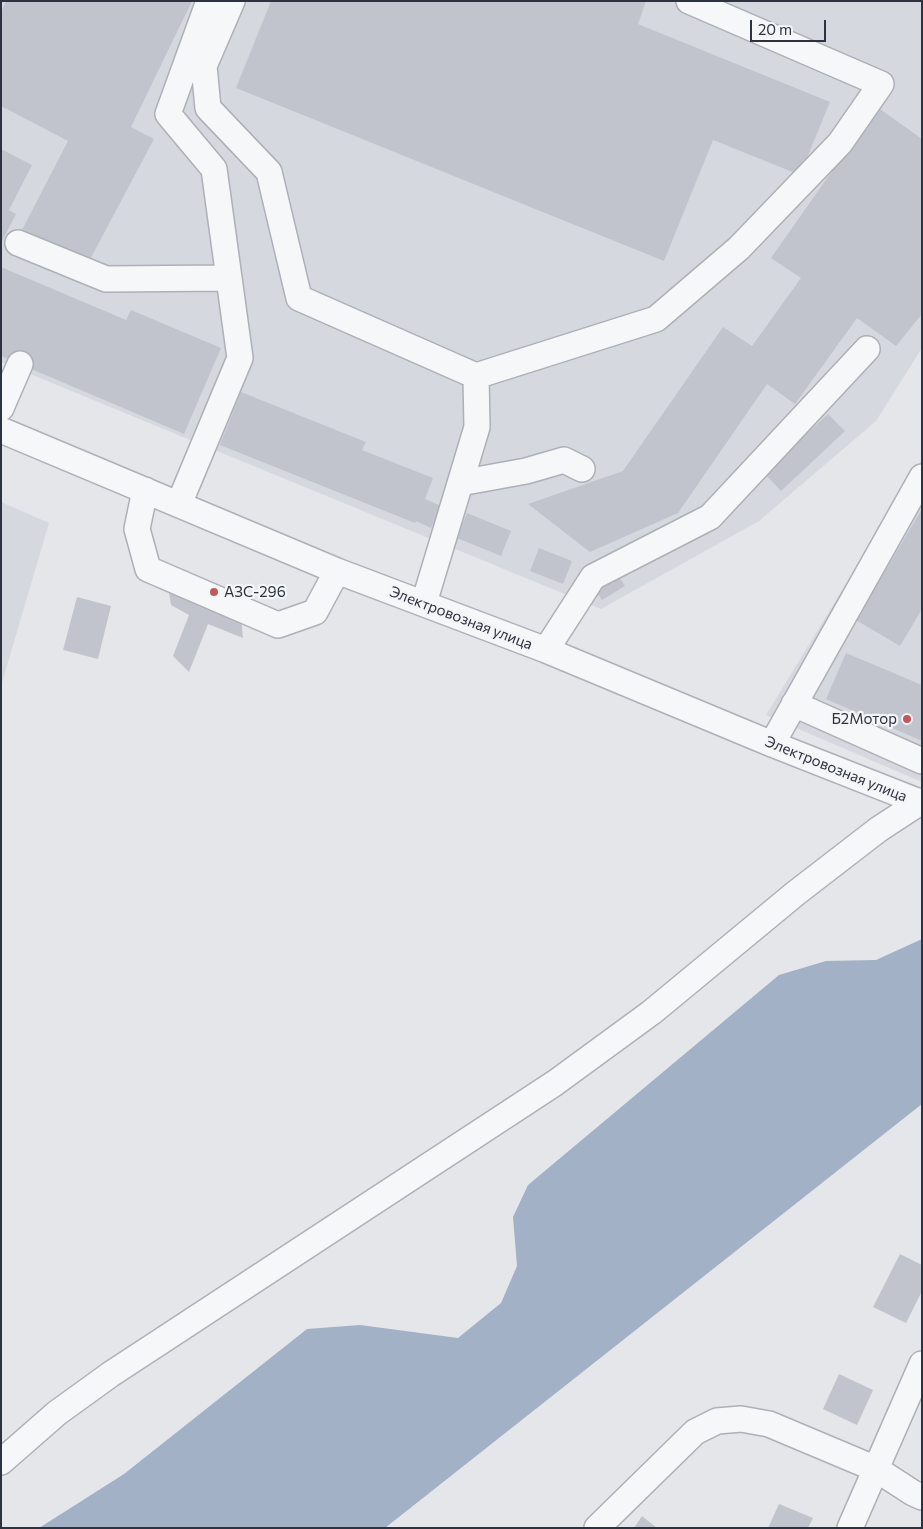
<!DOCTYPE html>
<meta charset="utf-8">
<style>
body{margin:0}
#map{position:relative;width:923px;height:1529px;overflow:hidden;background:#e4e6ea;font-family:Commissioner,sans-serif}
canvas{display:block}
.frame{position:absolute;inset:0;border:2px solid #2d3240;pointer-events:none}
.scale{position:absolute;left:750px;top:20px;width:76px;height:22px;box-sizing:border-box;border:2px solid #2d3240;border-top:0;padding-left:6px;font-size:15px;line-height:18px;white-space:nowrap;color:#2d3240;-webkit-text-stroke:4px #f3f5f7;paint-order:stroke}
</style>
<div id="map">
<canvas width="923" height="1529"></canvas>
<div class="frame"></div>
<div class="scale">20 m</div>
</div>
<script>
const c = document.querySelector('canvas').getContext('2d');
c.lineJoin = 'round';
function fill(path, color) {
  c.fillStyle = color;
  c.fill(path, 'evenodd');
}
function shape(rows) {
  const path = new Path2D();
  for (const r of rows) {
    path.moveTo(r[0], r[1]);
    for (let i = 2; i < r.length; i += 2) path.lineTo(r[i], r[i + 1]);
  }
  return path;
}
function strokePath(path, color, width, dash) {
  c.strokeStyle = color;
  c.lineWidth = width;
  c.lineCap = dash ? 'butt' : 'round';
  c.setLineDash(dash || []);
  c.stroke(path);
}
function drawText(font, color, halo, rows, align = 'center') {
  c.font = font + ' Commissioner,sans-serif';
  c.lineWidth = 4.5;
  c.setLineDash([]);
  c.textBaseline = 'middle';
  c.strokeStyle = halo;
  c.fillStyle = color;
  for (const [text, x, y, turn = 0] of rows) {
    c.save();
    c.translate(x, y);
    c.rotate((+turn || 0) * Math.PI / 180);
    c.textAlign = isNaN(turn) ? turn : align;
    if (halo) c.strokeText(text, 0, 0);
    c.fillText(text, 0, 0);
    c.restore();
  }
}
const built = shape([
 [1,1,922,1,922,348,876,421,759,521,601,609,1,362],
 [922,459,922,782,766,715],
 [1,502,49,523,1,686]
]);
const water = shape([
 [922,939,922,1104,385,1528,39,1528,124,1474,307,1329,360,1325,458,1338,501,1303,517,1266,513,1217,528,1185,779,975,826,961,876,960]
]);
const building = shape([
 [6,1,192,1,131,127,154,139,86,267,21,232,68,141,1,106,1,12],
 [271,1,646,1,638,24,830,102,800,175,713,140,664,261,236,88],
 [877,107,922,139,922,314,896,346,857,318,795,404,767,384,678,513,590,552,528,504,623,471,723,327,752,346,801,278,771,258],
 [1,149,32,165,9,210,16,214,1,243],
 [1,267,126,320,131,310,221,348,184,434,1,356],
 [241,392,366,442,362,450,433,478,425,499,441,506,431,528,416,521,415,523,220,445],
 [828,414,845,431,781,491,764,473],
 [922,509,922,609,900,646,856,620],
 [467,513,511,531,501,556,457,538],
 [539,548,572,561,563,584,530,571],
 [165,568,239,598,243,638,208,624,189,672,173,656,189,615,171,605],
 [619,577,625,586,602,600,596,591],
 [77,597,111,606,98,659,63,650],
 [846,653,922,685,922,741,826,699],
 [900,1254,922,1265,922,1291,906,1323,873,1307],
 [839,1374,873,1390,857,1425,823,1409],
 [779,1504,813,1518,808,1528,768,1528],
 [642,1516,657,1528,634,1528]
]);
const minor = shape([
 [232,1,204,66,208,108,269,172,299,298,476,376,656,319,739,248,840,143,881,84,689,1],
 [18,243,106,279,229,278],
 [1,408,20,364],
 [1,430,337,571,546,650,772,744,922,803],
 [460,483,526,471,564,460,582,469],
 [145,490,137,529,148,569,278,625,315,612,337,571],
 [179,504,240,358,214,169,168,114,209,1],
 [424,603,477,427,476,376],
 [546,650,593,577,710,517,867,349],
 [794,704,922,761],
 [772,744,922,477],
 [1,1462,57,1413,111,1374,555,1083,652,1012,796,893,879,829,922,801],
 [597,1528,695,1432,717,1421,741,1419,769,1424,876,1469,913,1493,922,1497],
 [850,1528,922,1364]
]);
const markers = [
 [214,592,5,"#c0585e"],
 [907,719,5,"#c0585e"]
];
const poiNames = [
 ["АЗС-296",224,592],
 ["Б2Мотор",897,719,"right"]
];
const streetNames = [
 ["Электровозная улица",461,618,21],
 ["Электровозная улица",836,769,22]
];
fill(built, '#d6d8df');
fill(water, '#a3b1c6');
fill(building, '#c1c4cc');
strokePath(minor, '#adb0b7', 28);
strokePath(minor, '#f6f7f9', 25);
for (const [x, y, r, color] of markers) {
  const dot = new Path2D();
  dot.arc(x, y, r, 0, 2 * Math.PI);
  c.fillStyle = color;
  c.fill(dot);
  strokePath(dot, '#f3f5f7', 2);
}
drawText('15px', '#2d3240', '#f3f5f7', poiNames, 'left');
drawText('15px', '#2d3240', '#f3f5f7', streetNames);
</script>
